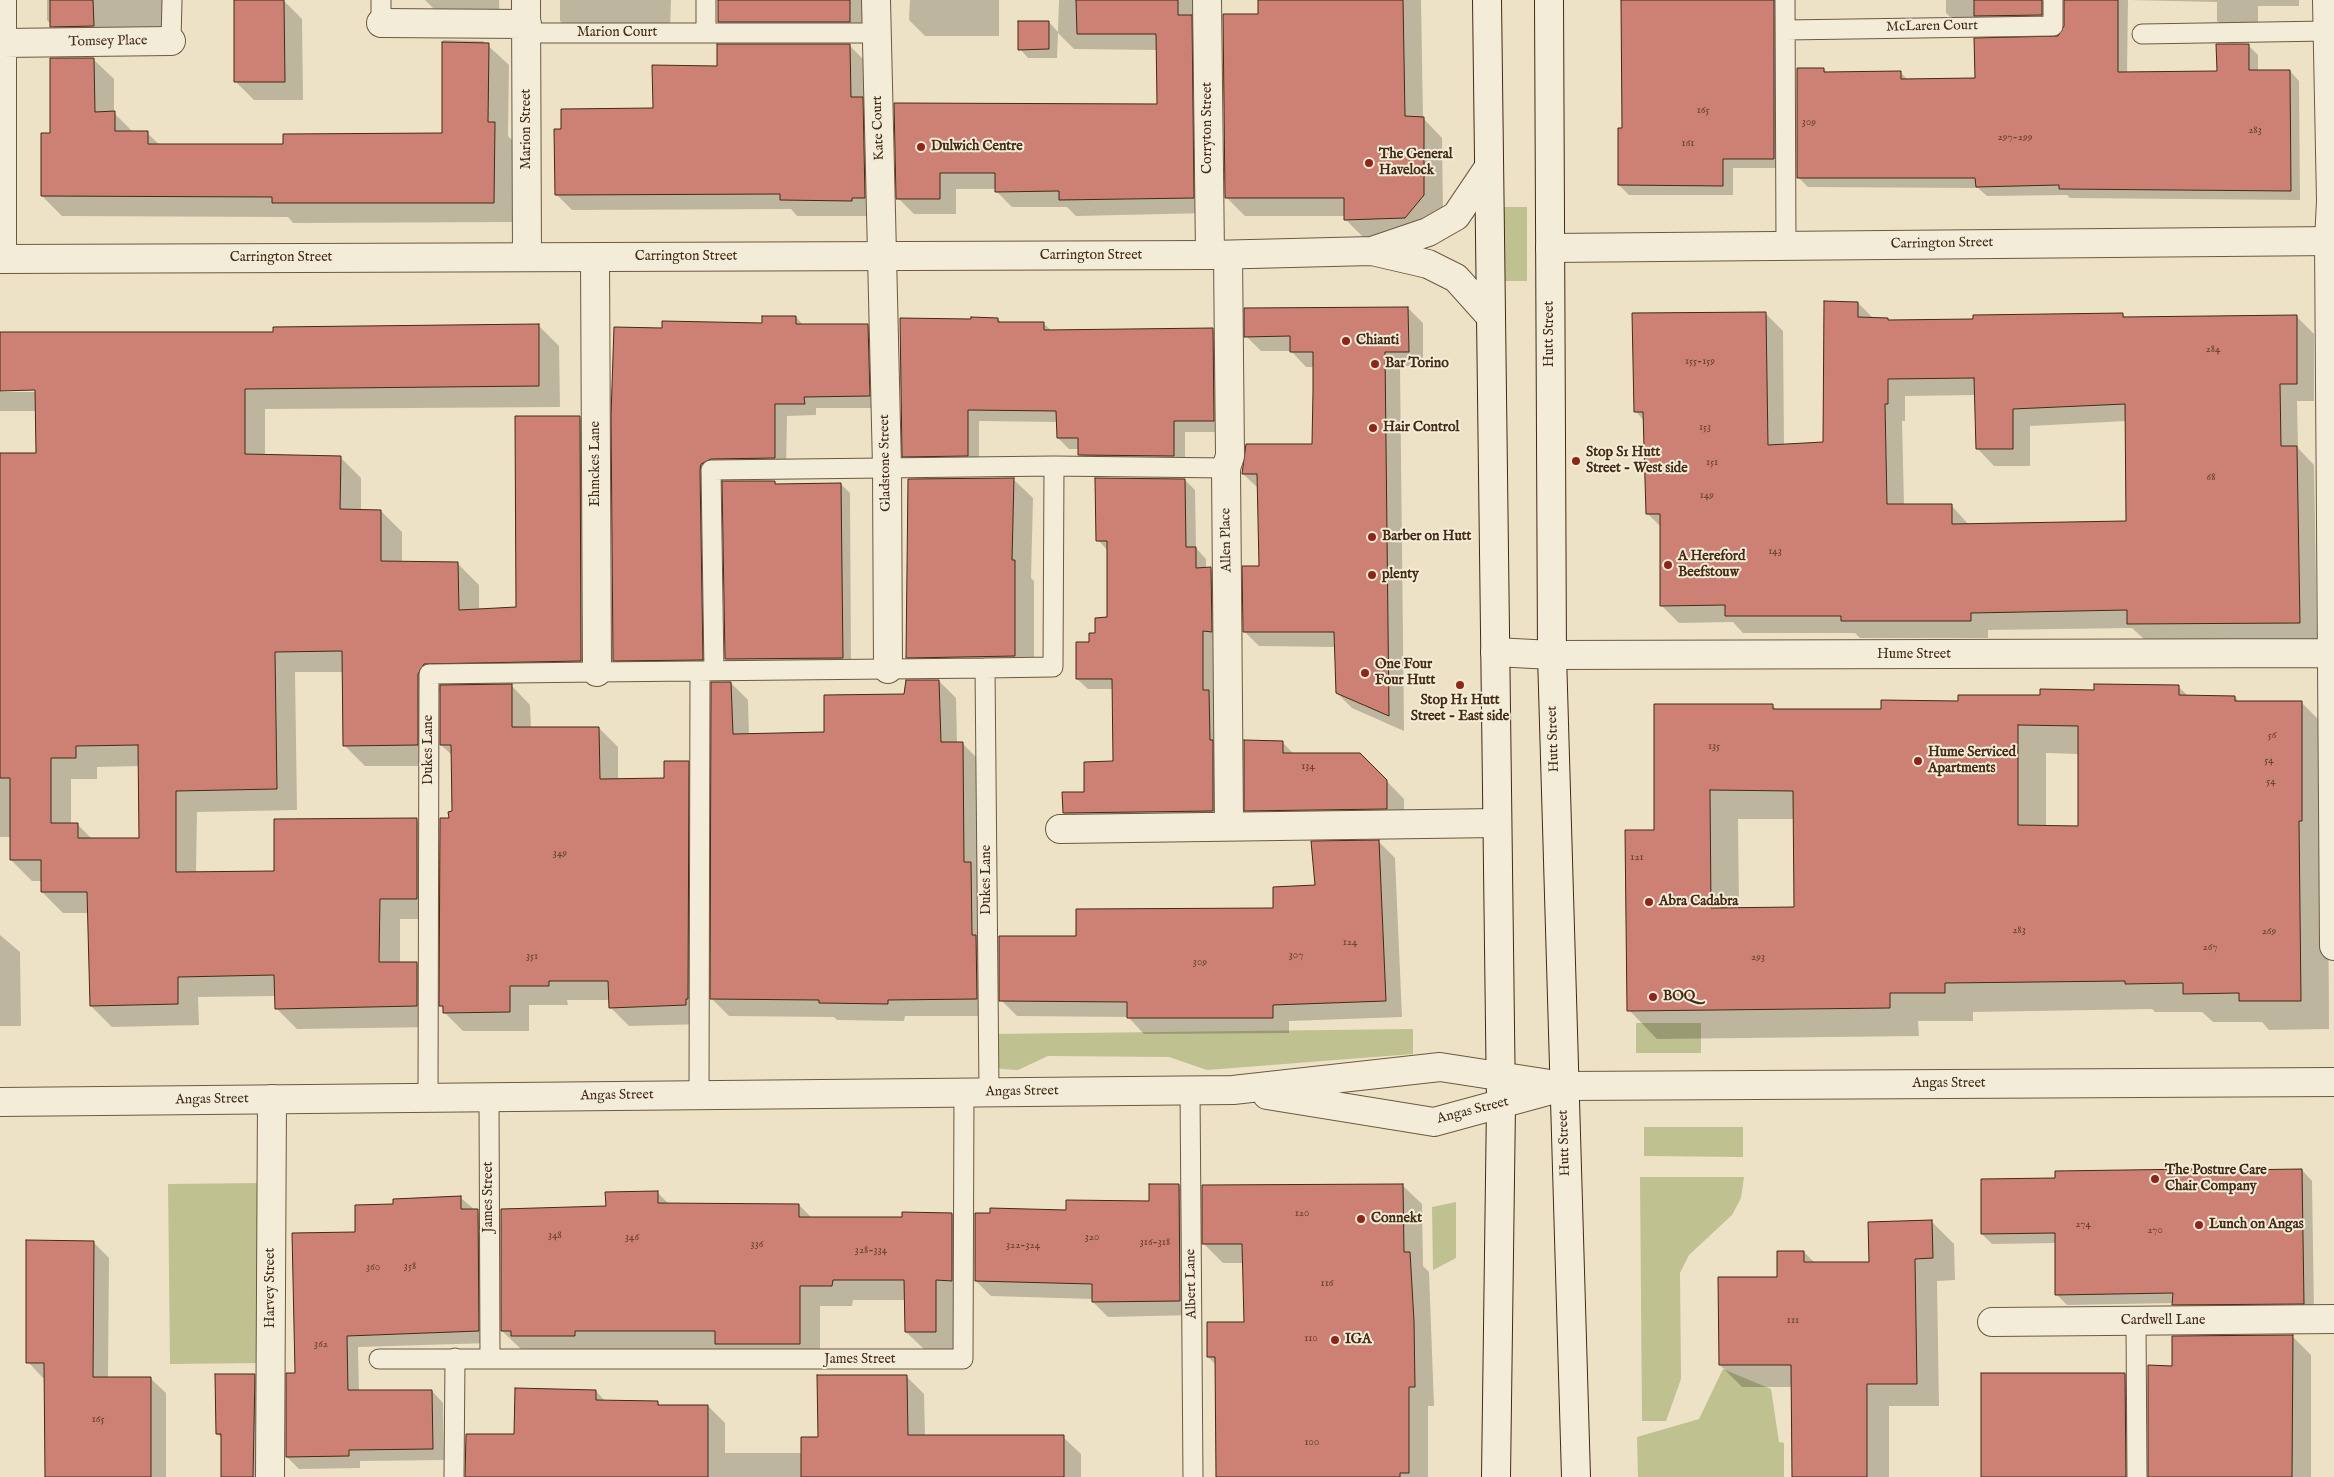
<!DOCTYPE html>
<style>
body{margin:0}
canvas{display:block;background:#ede2c5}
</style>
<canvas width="2334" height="1477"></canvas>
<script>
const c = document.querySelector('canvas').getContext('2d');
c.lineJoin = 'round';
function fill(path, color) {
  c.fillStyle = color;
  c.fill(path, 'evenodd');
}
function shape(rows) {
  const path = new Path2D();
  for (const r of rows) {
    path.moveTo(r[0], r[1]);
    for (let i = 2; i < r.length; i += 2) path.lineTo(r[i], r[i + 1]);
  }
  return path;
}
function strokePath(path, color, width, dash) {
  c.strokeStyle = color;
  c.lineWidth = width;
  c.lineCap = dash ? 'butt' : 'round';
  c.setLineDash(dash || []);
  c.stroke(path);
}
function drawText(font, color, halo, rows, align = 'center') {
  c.font = font + ' "IM FELL English",serif';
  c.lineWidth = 4;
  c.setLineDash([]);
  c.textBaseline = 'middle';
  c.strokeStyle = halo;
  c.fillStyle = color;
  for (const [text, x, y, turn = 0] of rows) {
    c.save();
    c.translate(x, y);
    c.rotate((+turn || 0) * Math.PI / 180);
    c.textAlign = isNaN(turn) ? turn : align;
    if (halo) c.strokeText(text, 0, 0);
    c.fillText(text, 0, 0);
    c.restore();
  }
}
const green = shape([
 [1504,207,1527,207,1527,281,1504,281],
 [1636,1023,1701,1023,1701,1053,1636,1053],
 [1413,1029,1413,1054,1207,1070,1169,1057,1048,1056,1018,1070,1001,1069,993,1063,992,1034],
 [1644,1127,1743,1127,1743,1157,1644,1156],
 [1640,1177,1744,1177,1741,1198,1732,1215,1689,1255,1680,1273,1681,1379,1666,1421,1642,1421],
 [261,1183,263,1363,170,1364,168,1184],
 [1456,1202,1456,1258,1433,1270,1432,1207],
 [1723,1369,1771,1389,1779,1442,1784,1443,1784,1477,1638,1477,1637,1437,1699,1419]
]);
const shadow = shape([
 [47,0,170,0,170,27,123,27,123,36,68,43,47,20],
 [425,0,499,0,500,24,441,16],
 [560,0,671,0,670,30,569,30,560,21],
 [719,0,866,0,867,35,734,36,719,21],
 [910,0,999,0,999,36,925,36,909,20],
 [1059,0,1193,0,1193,18,1207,32,1209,213,1076,216,1067,207,1012,207,996,191,996,189,956,189,956,214,914,214,898,198,895,104,1159,106,1158,50,1074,49,1058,33,1057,58,1028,58,1020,49,1049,22,1058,32],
 [1259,0,1421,0,1423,118,1442,138,1443,214,1424,237,1364,238,1345,219,1345,216,1245,216,1226,197,1259,15],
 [1622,0,1788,0,1784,168,1733,168,1733,195,1629,195,1619,185,1623,129],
 [1946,0,2059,0,2051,24,1955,22,1946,13],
 [2065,0,2299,0,2299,6,2258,6,2258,30,2227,31,2217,21,2217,2,2128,0,2127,73,2218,72,2248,45,2258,55,2258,71,2290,71,2299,81,2300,200,2070,198,2067,195,1987,196,1978,188,1808,187,1798,177,1824,69,1828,74,1900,72,1908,80,1976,79,2064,32],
 [284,1,302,19,303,100,254,100,236,82],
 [443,40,483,41,509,65,508,136,515,143,514,222,293,223,288,217,62,216,42,196,52,134,93,59,114,79,114,113,134,133,147,133,160,145,284,145,443,134],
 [850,46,866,62,868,216,797,216,791,209,572,210,556,194,654,109,718,67],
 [1858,303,1874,319,1888,319,1890,322,2122,314,2127,318,2296,316,2314,334,2314,401,2297,401,2298,448,2314,465,2317,640,2146,641,2132,628,1988,630,1988,638,1860,638,1855,633,1743,633,1733,622,1679,623,1661,605,1661,527,1647,513,1645,421,1635,411,1765,313,1783,331,1784,446,1824,443],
 [1976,395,1977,448,1994,466,2030,466,2030,426,2126,421,2127,522,1969,525,1951,505,1904,505,1902,421,1905,421,1905,396],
 [1408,308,1423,323,1423,366,1400,366,1404,731,1352,708,1337,693,1336,647,1259,646,1244,631,1260,567,1259,489,1243,474,1313,445,1314,367,1306,367,1291,351,1261,351,1246,336],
 [796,317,804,326,867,325,880,337,881,408,816,408,816,415,787,416,786,470,713,476,714,671,626,672,614,660,663,329,764,324],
 [901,319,998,319,1002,323,1044,324,1052,331,1213,330,1224,341,1225,432,1185,432,1185,467,1091,466,1079,454,1079,449,1069,449,1058,438,1058,422,979,421,979,467,915,467,904,456],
 [538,325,559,346,560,407,265,409,265,456,340,457,361,478,361,511,381,511,402,532,402,563,458,564,479,585,479,610,518,608,580,418,601,438,602,681,509,683,530,705,531,729,599,728,618,747,618,780,665,779,688,762,707,781,704,1024,629,1026,610,1007,610,1000,567,1000,568,1005,529,1005,529,1031,463,1031,444,1012,441,1005,450,819,453,812,453,756,441,745,441,690,438,695,438,766,365,766,344,745,344,672,295,672,297,810,197,812,196,873,275,872,417,820,438,841,438,919,400,919,400,963,417,963,438,984,437,1027,297,1029,276,1008,276,996,198,997,199,1025,112,1027,91,1006,89,913,63,913,42,892,42,881,32,881,11,860,11,837,0,837,0,454,37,454,37,411,0,411,0,392,41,392,41,389,0,389,0,333,275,333],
 [139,766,140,839,93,840,77,824,71,824,71,779,97,779,97,767],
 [1013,479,1033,498,1031,578,1034,581,1034,675,927,676,907,657],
 [1185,480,1195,490,1196,548,1206,559,1206,569,1211,569,1221,579,1222,641,1213,641,1213,696,1219,702,1223,821,1074,823,1064,813,1114,762,1114,689,1088,689,1077,679,1090,643,1108,619,1108,551,1098,540],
 [774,482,778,485,841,484,850,493,851,667,735,668,726,659],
 [939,681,956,698,957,743,962,743,979,760,994,1016,905,1016,904,1021,837,1020,834,1017,729,1016,712,999,731,683,748,700,749,735,825,734],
 [2178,686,2189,697,2235,697,2240,703,2302,703,2330,731,2328,849,2329,1029,2269,1030,2262,1022,2213,1022,2202,1012,2155,1012,2152,1009,1973,1012,1973,1021,1918,1021,1919,1036,1657,1039,1629,1010,1656,831,1772,705,1777,710,1882,710,1959,702],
 [2046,753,2079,754,2079,828,2046,827],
 [1738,819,1795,819,1796,909,1739,909],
 [1282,742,1295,755,1360,754,1404,799,1404,827,1264,829,1246,810],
 [1379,842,1395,858,1402,1017,1289,1021,1289,1033,1144,1034,1128,1017,1017,1016,1001,1000,1077,937,1274,909,1316,886],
 [0,935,20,952,21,1026,0,1026],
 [2231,1168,2234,1171,2302,1170,2312,1181,2314,1313,2184,1314,2174,1303,2067,1305,2057,1295,2056,1243,1992,1244,1982,1234,2056,1180],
 [1179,1185,1194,1200,1195,1315,1108,1317,1093,1302,1093,1299,991,1296,976,1281,1067,1211,1150,1202],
 [1402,1185,1422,1204,1423,1266,1429,1272,1434,1406,1428,1406,1428,1477,1218,1477,1216,1365,1208,1357,1245,1323,1244,1263,1223,1263,1204,1244],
 [657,1192,669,1204,799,1205,812,1218,903,1219,952,1214,972,1234,956,1352,927,1352,906,1332,906,1300,853,1300,852,1306,820,1306,820,1364,523,1351,502,1331,607,1207],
 [461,1198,489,1222,490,1343,358,1347,359,1392,432,1391,443,1403,444,1460,360,1461,360,1468,299,1469,287,1457,296,1374,357,1233,395,1205],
 [1932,1222,1954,1244,1955,1280,1937,1281,1939,1406,1889,1406,1889,1477,1793,1477,1792,1387,1742,1387,1720,1365,1779,1279,1804,1252,1815,1263,1870,1263],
 [93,1242,109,1258,108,1378,150,1378,166,1393,166,1477,44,1477,46,1475,46,1378,43,1378,28,1362],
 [2292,1336,2311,1355,2311,1477,2149,1477,2173,1367],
 [2125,1374,2143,1393,2144,1477,1982,1477],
 [254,1375,263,1384,261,1477,223,1477,223,1439,217,1434],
 [907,1377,924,1394,925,1436,1063,1437,1081,1454,1081,1477,467,1477,516,1436,596,1391,606,1402,657,1402,661,1406,708,1406,725,1423,725,1453,802,1453,819,1438]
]);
const building = shape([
 [50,0,93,0,94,26,50,27,50,0],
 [234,0,284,0,285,82,234,82,234,0],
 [718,0,850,0,850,22,718,22,718,0],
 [1076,0,1178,0,1178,15,1192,15,1194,198,1059,200,1059,191,995,192,995,173,940,173,940,199,896,199,894,103,1157,104,1156,34,1077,34,1076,0],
 [1258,0,1403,0,1405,116,1424,117,1424,195,1405,218,1344,220,1344,198,1225,198,1223,14,1258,14,1258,0],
 [1621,0,1774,0,1774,159,1723,159,1723,186,1618,185,1618,128,1622,128,1621,0],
 [1974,0,2042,0,2042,15,1974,16,1974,0],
 [2064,0,2118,0,2118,72,2217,71,2216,44,2249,44,2249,70,2290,70,2291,191,2059,189,2059,185,1976,187,1975,178,1797,178,1797,68,1824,68,1824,72,1901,71,1901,79,1975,78,1974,38,2058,36,2064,26,2064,0],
 [1018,21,1049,21,1049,49,1018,50,1018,21],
 [442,42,489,43,488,122,495,122,494,203,272,203,272,197,41,196,41,133,50,133,50,58,94,58,95,112,115,111,115,131,148,131,148,144,283,144,283,134,442,133,442,42],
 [717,44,850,44,851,97,863,97,865,198,852,198,852,201,780,200,780,194,555,195,554,129,561,129,561,109,653,108,652,65,717,66,717,44],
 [1824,301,1858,302,1858,317,1888,318,1888,320,1973,319,1973,315,2123,313,2123,317,2297,315,2297,384,2280,384,2281,446,2297,446,2300,623,2127,624,2127,610,1971,613,1971,621,1841,621,1841,616,1725,616,1725,605,1660,606,1660,514,1646,514,1643,412,1634,412,1632,313,1766,312,1768,445,1823,442,1824,301],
 [1974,378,1976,449,2013,449,2013,409,2125,404,2126,521,1952,524,1952,504,1887,504,1885,404,1888,404,1888,379,1974,378],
 [1408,307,1409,352,1385,352,1389,716,1336,693,1334,632,1243,632,1242,566,1259,566,1257,474,1242,474,1246,444,1312,444,1313,391,1313,352,1290,352,1290,336,1244,337,1244,308,1408,307],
 [762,316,796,316,796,324,868,324,870,396,804,397,805,404,775,404,775,458,711,459,701,464,700,470,703,660,613,661,611,416,614,327,662,328,662,321,762,323,762,316],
 [971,317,998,318,998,322,1044,322,1044,330,1213,328,1214,421,1174,421,1174,456,1078,455,1078,438,1057,438,1056,411,968,410,968,456,902,457,900,318,971,319,971,317],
 [539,324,539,386,245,389,245,454,341,456,340,509,381,510,381,561,458,562,459,610,516,607,515,416,580,416,581,661,424,664,418,674,418,745,343,746,342,651,275,652,277,789,176,791,176,872,274,871,274,819,417,818,417,899,380,899,379,962,417,962,417,1006,275,1009,274,975,178,977,178,1004,90,1006,87,892,41,892,41,860,10,860,10,778,0,778,0,453,36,453,35,390,0,391,0,332,273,332,273,327,539,324],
 [138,745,139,838,78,838,78,823,51,823,51,758,76,758,76,746,138,745],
 [1014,478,1012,560,1015,560,1015,656,906,658,908,479,1014,478],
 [1095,478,1185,479,1186,547,1196,547,1196,568,1211,567,1212,632,1203,631,1203,690,1209,690,1210,740,1213,740,1213,811,1063,813,1062,792,1084,792,1084,762,1113,761,1112,679,1076,679,1076,642,1089,642,1089,633,1095,633,1095,618,1107,617,1107,541,1096,541,1095,478],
 [722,481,775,481,775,484,841,483,843,658,725,659,722,481],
 [906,680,939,680,941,742,963,742,964,862,971,862,972,935,976,935,977,999,888,1000,888,1004,819,1003,819,1000,710,999,711,682,731,682,733,734,824,732,824,695,904,694,906,680],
 [512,684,512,727,599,727,600,779,664,778,664,761,689,761,688,999,686,999,686,1005,609,1008,608,981,549,981,549,986,510,986,510,1012,443,1013,443,1006,439,1006,440,818,449,818,448,812,452,811,451,745,440,745,440,685,512,684],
 [2094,684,2179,685,2179,695,2235,696,2235,701,2302,701,2302,821,2299,821,2301,1001,2239,1001,2239,993,2183,994,2183,983,2125,984,2125,981,1945,983,1945,993,1890,993,1890,1008,1627,1011,1625,830,1654,830,1654,704,1773,704,1773,709,1881,709,1881,700,1958,701,1958,695,2040,695,2040,689,2094,690,2094,684],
 [2018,725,2078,726,2078,826,2018,825,2018,725],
 [1710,790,1793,791,1794,907,1711,908,1710,790],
 [1244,740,1283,741,1283,753,1360,753,1387,780,1387,809,1244,811,1244,740],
 [1379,840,1386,1001,1273,1005,1273,1018,1127,1018,1127,1002,999,1001,999,936,1076,936,1076,909,1273,908,1273,887,1315,885,1311,841,1379,840],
 [2196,1167,2231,1167,2231,1170,2302,1169,2304,1304,2172,1305,2173,1293,2055,1295,2055,1233,1981,1234,1981,1179,2055,1178,2055,1171,2196,1169,2196,1167],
 [1149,1184,1179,1184,1180,1301,1092,1302,1092,1284,975,1281,975,1213,990,1213,990,1208,1066,1210,1066,1200,1149,1201,1149,1184],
 [1403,1184,1404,1252,1410,1252,1414,1321,1415,1387,1409,1387,1409,1473,1400,1473,1400,1477,1216,1477,1215,1357,1207,1357,1207,1322,1244,1322,1242,1244,1202,1244,1202,1185,1403,1184],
 [658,1191,658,1203,799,1204,799,1217,902,1217,902,1212,952,1213,952,1281,936,1280,936,1332,905,1332,904,1280,833,1280,832,1286,800,1286,800,1344,715,1344,715,1331,575,1331,575,1336,511,1336,511,1331,501,1331,501,1209,606,1206,605,1192,658,1191],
 [461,1196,461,1209,478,1209,479,1331,347,1336,348,1390,432,1390,433,1449,349,1450,349,1456,286,1457,286,1373,295,1373,292,1233,355,1232,355,1205,393,1204,393,1199,461,1196],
 [1932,1220,1933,1258,1915,1259,1917,1384,1867,1384,1867,1477,1792,1477,1791,1365,1719,1365,1718,1277,1777,1277,1777,1251,1804,1251,1804,1262,1869,1262,1868,1222,1932,1220],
 [26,1240,94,1241,93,1377,151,1377,151,1477,45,1477,44,1363,26,1363,26,1240],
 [2293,1335,2292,1477,2148,1477,2148,1365,2172,1366,2172,1336,2293,1335],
 [1981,1373,2125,1373,2126,1477,1981,1477,1981,1373],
 [215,1374,255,1374,253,1477,221,1477,221,1434,216,1434,215,1374],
 [817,1375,907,1375,908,1435,1064,1435,1064,1477,801,1477,801,1437,818,1437,817,1375],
 [515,1388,596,1390,596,1400,658,1401,658,1405,708,1405,708,1477,465,1477,466,1434,514,1434,515,1388]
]);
const service = shape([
 [1785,0,1786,245],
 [381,23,381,0],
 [1786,30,2053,26,2053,0],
 [527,33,876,33],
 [706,33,706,0],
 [2142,34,2327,31],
 [171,41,172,0],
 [985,668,1053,667,1054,466,1226,468],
 [714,671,711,470,1054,466],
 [1190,1090,1193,1477],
 [699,1095,700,671],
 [489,1097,490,1358],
 [428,1098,429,674,597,672,985,668,989,1092],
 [2136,1321,2137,1477],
 [379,1359,963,1359,964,1092],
 [454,1477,455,1358]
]);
const minor = shape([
 [526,0,527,257],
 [876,0,887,467,888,669],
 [1207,0,1210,255],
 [2327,0,2331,201,2329,241,2334,946],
 [381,23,527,24],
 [3,43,171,41],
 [1228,255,1230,456,1226,468,1229,826],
 [595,257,597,672],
 [2,259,2,0],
 [1495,652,1552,655,2332,653],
 [1060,829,1497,823],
 [1992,1322,2334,1319],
 [270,1477,272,1099]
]);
const tertiary = shape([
 [1550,248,2334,241],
 [1372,251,1428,232,1456,216,1489,167],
 [0,259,1210,255,1372,251,1428,264,1456,278,1491,317],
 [1267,1095,1434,1122,1555,1089],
 [0,1102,1233,1090,1440,1067,1563,1086,2334,1082]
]);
const secondary = shape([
 [1487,0,1501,1104,1496,1477],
 [1549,0,1552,655,1576,1477]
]);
const markers = [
 [921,147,5,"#8f2418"],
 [1369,163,5,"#8f2418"],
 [1346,341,5,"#8f2418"],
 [1375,364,5,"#8f2418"],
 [1373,428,5,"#8f2418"],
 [1576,461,5,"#8f2418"],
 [1372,537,5,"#8f2418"],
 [1668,565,5,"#8f2418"],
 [1372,575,5,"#8f2418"],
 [1365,673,5,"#8f2418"],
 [1460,685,5,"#8f2418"],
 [1918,761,5,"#8f2418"],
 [1649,902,5,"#8f2418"],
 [1653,997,5,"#8f2418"],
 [2155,1179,5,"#8f2418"],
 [1361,1219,5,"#8f2418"],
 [2199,1225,5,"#8f2418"],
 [1335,1340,5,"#8f2418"]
];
const numberNames = [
 ["165",1703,111],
 ["309",1809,123],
 ["283",2255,131],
 ["297-299",2015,138],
 ["161",1688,144],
 ["284",2213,350],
 ["155-159",1700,362],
 ["153",1705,428],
 ["151",1712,463],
 ["68",2211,478],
 ["149",1707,496],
 ["143",1775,552],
 ["56",2272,736],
 ["135",1714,747],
 ["54",2269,761],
 ["134",1308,767],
 ["54",2271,782],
 ["349",560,854],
 ["121",1637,858],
 ["283",2019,931],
 ["269",2269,932],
 ["124",1350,943],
 ["267",2210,948],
 ["307",1296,956],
 ["351",532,957],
 ["293",1758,958],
 ["309",1200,963],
 ["120",1302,1214],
 ["274",2083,1225],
 ["270",2155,1231],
 ["348",555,1236],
 ["346",632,1238],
 ["320",1092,1238],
 ["316-318",1155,1243],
 ["336",757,1245],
 ["322-324",1023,1246],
 ["328-334",871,1251],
 ["358",410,1267],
 ["360",373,1268],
 ["116",1327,1284],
 ["111",1793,1321],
 ["110",1311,1339],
 ["362",321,1345],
 ["165",98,1420],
 ["100",1312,1443]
];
const streetNames = [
 ["McLaren Court",1932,27,-1],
 ["Marion Court",617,33],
 ["Tomsey Place",108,42,-1],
 ["Kate Court",879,128,-92],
 ["Corryton Street",1208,128,-90],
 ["Marion Street",527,129,-90],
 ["Carrington Street",1942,244,-1],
 ["Carrington Street",1091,256],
 ["Carrington Street",686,257],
 ["Carrington Street",281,258],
 ["Hutt Street",1550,334,-90],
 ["Gladstone Street",886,463,-91],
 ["Ehmckes Lane",596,464,-90],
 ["Allen Place",1227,540,-91],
 ["Hume Street",1914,655],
 ["Hutt Street",1554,739,-92],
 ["Dukes Lane",429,750,-90],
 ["Dukes Lane",987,880,-90],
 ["Angas Street",1949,1084],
 ["Angas Street",1022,1092,-1],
 ["Angas Street",617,1096,-1],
 ["Angas Street",212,1100,-1],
 ["Angas Street",1473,1111,-14],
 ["Hutt Street",1565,1143,-92],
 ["James Street",489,1197,-90],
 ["Albert Lane",1192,1284,-91],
 ["Harvey Street",271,1288,-90],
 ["Cardwell Lane",2163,1321],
 ["James Street",860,1360]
];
const poiNames = [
 ["Dulwich Centre",931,147],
 ["The General",1379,155],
 ["Havelock",1379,171],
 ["Chianti",1356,341],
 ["Bar Torino",1385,364],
 ["Hair Control",1383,428],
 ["Stop S1 Hutt",1586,453],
 ["Street - West side",1586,469],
 ["Barber on Hutt",1382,537],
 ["A Hereford",1678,557],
 ["Beefstouw",1678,573],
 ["plenty",1382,575],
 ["One Four",1375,665],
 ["Four Hutt",1375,681],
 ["Stop H1 Hutt",1460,701,"center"],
 ["Street - East side",1460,717,"center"],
 ["Hume Serviced",1928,753],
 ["Apartments",1928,769],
 ["Abra Cadabra",1659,902],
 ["BOQ",1663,997],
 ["The Posture Care",2165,1171],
 ["Chair Company",2165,1187],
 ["Connekt",1371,1219],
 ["Lunch on Angas",2209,1225],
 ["IGA",1345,1340]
];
fill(green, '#bfc190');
fill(shadow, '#0003');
fill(building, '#cc8174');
strokePath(building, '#432b14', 1);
strokePath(service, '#6e5940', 21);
strokePath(minor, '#6e5940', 30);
strokePath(tertiary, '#6e5940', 30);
strokePath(secondary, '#432b14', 30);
strokePath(service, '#f3ecd9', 19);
strokePath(minor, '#f3ecd9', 28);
strokePath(tertiary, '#f3ecd9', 28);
strokePath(secondary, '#f3ecd9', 28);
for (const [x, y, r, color] of markers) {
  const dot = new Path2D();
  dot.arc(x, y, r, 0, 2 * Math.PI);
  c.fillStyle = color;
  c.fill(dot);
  strokePath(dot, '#f3ecd9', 2);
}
drawText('11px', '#65402c', null, numberNames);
drawText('14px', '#432b14', '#f3ecd9', streetNames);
drawText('bold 14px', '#432b14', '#f3ecd9', poiNames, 'left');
</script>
